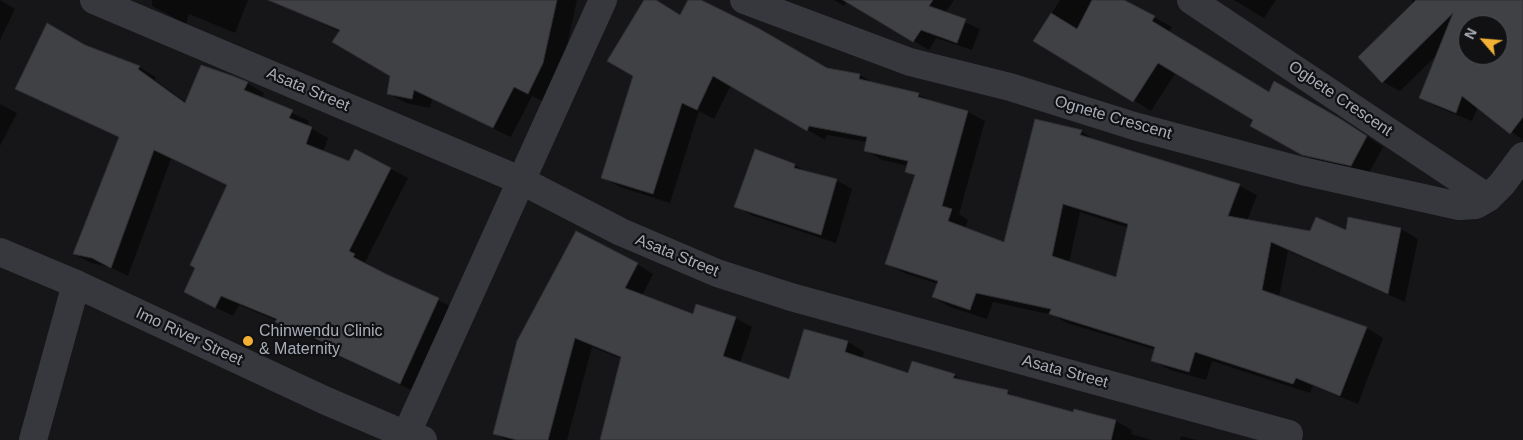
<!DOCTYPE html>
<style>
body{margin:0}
#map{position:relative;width:1523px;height:440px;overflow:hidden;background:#161618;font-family:Arial,sans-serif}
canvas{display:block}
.north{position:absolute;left:1458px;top:15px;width:50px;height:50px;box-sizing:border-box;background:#111113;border:1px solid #4d4f55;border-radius:50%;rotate:297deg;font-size:14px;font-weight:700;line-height:20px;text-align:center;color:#a8adb8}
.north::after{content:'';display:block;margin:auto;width:18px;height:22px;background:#f2b134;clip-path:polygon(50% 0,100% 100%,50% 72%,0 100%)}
</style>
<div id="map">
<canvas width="1523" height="440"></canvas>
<div class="north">N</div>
</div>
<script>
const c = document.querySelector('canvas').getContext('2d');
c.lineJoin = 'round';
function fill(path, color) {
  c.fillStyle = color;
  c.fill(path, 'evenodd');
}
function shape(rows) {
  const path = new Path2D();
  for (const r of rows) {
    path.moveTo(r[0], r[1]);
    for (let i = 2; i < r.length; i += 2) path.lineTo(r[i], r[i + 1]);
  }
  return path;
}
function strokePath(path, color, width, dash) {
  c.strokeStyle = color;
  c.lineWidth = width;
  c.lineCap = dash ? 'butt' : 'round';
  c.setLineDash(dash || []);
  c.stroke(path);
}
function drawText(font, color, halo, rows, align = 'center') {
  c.font = font + ' Arial,sans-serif';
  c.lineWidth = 4.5;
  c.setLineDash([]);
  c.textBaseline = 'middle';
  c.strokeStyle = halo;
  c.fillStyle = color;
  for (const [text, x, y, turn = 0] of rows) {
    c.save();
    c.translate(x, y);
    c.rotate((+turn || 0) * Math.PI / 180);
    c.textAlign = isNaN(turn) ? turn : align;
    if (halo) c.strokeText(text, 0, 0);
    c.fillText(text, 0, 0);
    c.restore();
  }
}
const shadow = shape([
 [0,0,15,9,0,40],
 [152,0,248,0,235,33,189,14,186,24,152,6],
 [305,0,577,0,561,73,546,103,532,96,511,137,432,99,430,108,406,103,388,93,392,76,340,32,300,13],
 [645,0,653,0,681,16,689,0,698,0,827,69,860,75,875,84,918,94,932,102,968,112,985,121,959,214,968,220,965,229,1005,243,1081,131,1098,142,1240,186,1257,195,1247,221,1311,232,1346,232,1349,219,1401,229,1418,239,1405,302,1288,251,1279,297,1367,328,1383,338,1358,404,1313,386,1310,393,1212,361,1206,380,1170,370,1153,361,1156,350,1067,323,1053,315,993,302,987,319,950,307,933,297,938,284,904,273,887,264,916,177,906,171,908,166,882,160,865,150,867,142,827,135,825,140,731,85,714,119,699,111,670,203,620,187,603,177,635,75],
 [1080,212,1129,228,1117,279,1069,263],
 [834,0,954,0,945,13,980,29,972,50,936,38,929,50,847,1,844,6],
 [1060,0,1122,0,1172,27,1169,32,1269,93,1275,83,1357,129,1383,147,1368,175,1321,164,1269,135,1255,120,1176,72,1151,111,1035,40],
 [1234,0,1276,0,1264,18],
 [1413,0,1523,0,1523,140,1478,107,1472,121,1437,107,1420,97,1438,54,1400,91,1383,82],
 [1468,25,1498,25,1498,55,1468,55],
 [85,46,139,67,156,77,155,80,187,103,247,83,264,93,262,99,309,121,307,126,328,138,323,152,350,162,391,169,408,178,365,262,371,265,370,267,456,309,418,393,344,359,327,349,328,346,294,331,277,321,239,305,233,316,202,301,196,268,228,186,171,159,128,276,110,267,91,263,74,254,120,138,17,88],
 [0,104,17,113,0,146],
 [756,151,795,165,807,172,836,180,852,189,836,243,751,215,736,206],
 [637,264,653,274,642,296,694,316,735,318,752,327,740,363,790,381,805,330,848,342,864,352,862,359,909,375,954,375,966,382,1007,392,1019,398,1074,413,1116,421,1132,430,1131,434,1152,440,602,440,622,359,592,347,567,440,506,440,494,433],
 [1181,436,1197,440,1180,440]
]);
const building = shape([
 [268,0,557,0,543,63,528,94,514,87,493,128,414,90,412,99,387,94,390,76,332,42,340,30,268,0],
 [644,0,656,0,680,15,688,0,701,0,758,28,827,68,860,74,859,79,919,93,918,97,968,111,942,206,952,209,948,221,1004,242,1035,119,1082,130,1080,135,1240,184,1228,216,1310,231,1316,217,1346,230,1348,217,1401,228,1388,294,1271,242,1262,290,1367,327,1340,396,1296,378,1293,384,1195,352,1189,372,1151,361,1155,347,1049,314,1051,309,976,293,970,310,932,297,938,281,885,264,915,175,905,172,908,161,864,151,867,137,809,126,807,131,713,76,697,110,682,103,653,194,601,178,633,76,607,61,644,0],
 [1063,204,1128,224,1116,277,1052,256,1063,204],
 [843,0,933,0,929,6,966,19,957,43,921,30,913,42,843,0],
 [1092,0,1124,0,1155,16,1152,21,1269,92,1274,81,1339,118,1367,136,1351,166,1302,155,1250,126,1253,120,1158,63,1133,102,1033,41,1051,13,1077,29,1092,0],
 [1416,0,1523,0,1523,117,1510,134,1462,96,1456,113,1419,98,1453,13,1382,83,1358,57,1416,0],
 [1468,25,1498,25,1498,55,1468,55,1468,25],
 [47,23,85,45,140,66,138,69,185,103,201,65,233,76,248,82,244,90,293,110,289,118,312,127,306,144,349,161,355,149,391,168,349,251,355,254,353,257,386,274,439,298,400,384,325,349,328,344,275,322,277,319,221,296,215,308,184,292,195,268,190,265,227,185,154,150,111,268,92,258,73,254,119,137,15,89,47,23],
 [755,149,795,164,794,168,837,179,821,235,734,207,755,149],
 [576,231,638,263,625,288,693,314,696,304,736,317,723,356,789,379,804,329,848,341,845,352,908,373,912,361,955,374,953,378,1008,390,1007,394,1073,412,1074,409,1116,420,1111,440,600,440,621,357,575,338,548,440,517,440,493,434,517,341,576,231]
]);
const minor = shape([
 [94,0,522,181,621,232,717,273,791,297,1289,434],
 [744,0,910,62,1010,87,1134,126,1302,171,1459,206,1476,205,1488,198,1502,184,1523,156],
 [1191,0,1488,198],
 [406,435,603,0],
 [33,440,76,284]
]);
const tertiary = shape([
 [0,252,76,284,324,400,406,435,423,440]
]);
const markers = [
 [248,341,6,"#f2b134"]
];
const streetNames = [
 ["Asata Street",308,90,23],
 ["Ogbete Crescent",1340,99,34],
 ["Ognete Crescent",1113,118,16],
 ["Asata Street",677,256,22],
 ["Imo River Street",189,337,25],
 ["Asata Street",1065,372,15]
];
const poiNames = [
 ["Chinwendu Clinic",259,332],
 ["& Maternity",259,350]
];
fill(shadow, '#0007');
fill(building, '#404145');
strokePath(building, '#303034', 1);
strokePath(minor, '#37383d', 28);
strokePath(tertiary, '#37383d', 28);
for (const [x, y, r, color] of markers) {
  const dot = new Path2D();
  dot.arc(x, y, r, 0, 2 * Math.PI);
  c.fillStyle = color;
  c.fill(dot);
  strokePath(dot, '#111113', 2);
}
drawText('16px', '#a8adb8', '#111113', streetNames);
drawText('16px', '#a8adb8', '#111113', poiNames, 'left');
</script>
